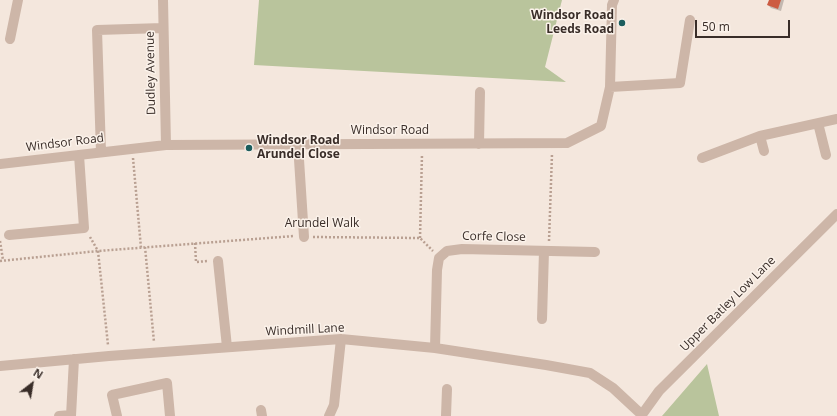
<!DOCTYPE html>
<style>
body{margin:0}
#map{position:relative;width:837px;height:416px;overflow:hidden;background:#f4e7dd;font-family:"Open Sans",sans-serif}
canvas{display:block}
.north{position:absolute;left:12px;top:364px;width:40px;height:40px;-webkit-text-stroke:3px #fbf2ea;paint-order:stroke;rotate:31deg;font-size:11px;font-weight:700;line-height:16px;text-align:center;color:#392d28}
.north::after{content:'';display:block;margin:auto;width:14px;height:18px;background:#392d28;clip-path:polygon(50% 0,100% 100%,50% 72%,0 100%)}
.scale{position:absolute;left:695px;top:20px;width:95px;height:18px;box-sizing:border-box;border:2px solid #392d28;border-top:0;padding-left:5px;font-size:12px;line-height:14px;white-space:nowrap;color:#392d28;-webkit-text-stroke:3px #fbf2ea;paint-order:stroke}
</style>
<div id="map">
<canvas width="837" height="416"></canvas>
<div class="north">N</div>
<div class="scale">50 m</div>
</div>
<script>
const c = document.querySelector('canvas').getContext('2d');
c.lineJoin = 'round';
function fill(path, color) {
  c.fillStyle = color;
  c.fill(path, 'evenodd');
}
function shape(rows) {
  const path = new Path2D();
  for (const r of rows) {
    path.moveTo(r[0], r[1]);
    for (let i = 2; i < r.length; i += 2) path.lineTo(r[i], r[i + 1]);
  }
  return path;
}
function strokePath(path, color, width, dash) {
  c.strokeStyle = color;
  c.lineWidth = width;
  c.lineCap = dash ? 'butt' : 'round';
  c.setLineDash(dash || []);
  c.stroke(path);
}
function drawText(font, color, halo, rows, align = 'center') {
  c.font = font + ' "Open Sans",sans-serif';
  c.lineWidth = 3;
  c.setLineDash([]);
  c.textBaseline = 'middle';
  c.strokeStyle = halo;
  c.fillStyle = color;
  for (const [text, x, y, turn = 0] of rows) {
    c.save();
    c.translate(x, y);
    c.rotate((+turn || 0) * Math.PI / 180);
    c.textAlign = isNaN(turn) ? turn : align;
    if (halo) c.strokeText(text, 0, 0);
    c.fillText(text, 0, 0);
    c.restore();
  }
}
const green = shape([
 [259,0,562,0,545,67,566,82,254,65],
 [707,364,719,416,662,416]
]);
const shadow = shape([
 [770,0,784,0,781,11,771,8,768,5]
]);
const building = shape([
 [769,0,781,0,778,9,767,5]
]);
const path = shape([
 [133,158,141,248],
 [90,237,98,251,108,345],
 [313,237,420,238,433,251],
 [420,238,422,154],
 [0,241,3,260],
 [549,241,552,154],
 [195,243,196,262,208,261],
 [145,247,154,342],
 [0,261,98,251,294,236]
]);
const minor = shape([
 [163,0,166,145],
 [10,39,18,0],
 [610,87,680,83,690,20],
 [818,123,826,155],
 [760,136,764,151],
 [298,144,304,237],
 [479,144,480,92],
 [101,152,97,30,163,28],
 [702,158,760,136,837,119],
 [0,164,166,145,567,143,601,126,610,87,612,5,614,0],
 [9,235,84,228,79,155],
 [218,261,227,347],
 [542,319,544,251],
 [435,348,437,270,439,258,447,251,462,249,595,252],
 [0,366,109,356,341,339,435,348,546,365,590,373,613,388,642,415],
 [261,410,262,416],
 [59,416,71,415],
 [71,416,74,359],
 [117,416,112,395,167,383,170,416],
 [329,416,334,405,341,339],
 [446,416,447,389],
 [641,416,659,391,837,214]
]);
const markers = [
 [622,23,4,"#1b5d5d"],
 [249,148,4,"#1b5d5d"]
];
const poiNames = [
 ["Windsor Road",614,16],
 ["Leeds Road",614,30],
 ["Windsor Road",257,141,"left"],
 ["Arundel Close",257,155,"left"]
];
const streetNames = [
 ["Dudley Avenue",151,73,-91],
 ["Windsor Road",390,131],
 ["Windsor Road",65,143,-7],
 ["Arundel Walk",322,224],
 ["Corfe Close",494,237,1],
 ["Upper Batley Low Lane",728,304,-45],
 ["Windmill Lane",305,330,-3]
];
fill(green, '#b9c49c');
fill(shadow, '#0003');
fill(building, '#cc5b42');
strokePath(path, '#b9a092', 2.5, [2, 2]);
strokePath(minor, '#cdb6a8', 10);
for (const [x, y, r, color] of markers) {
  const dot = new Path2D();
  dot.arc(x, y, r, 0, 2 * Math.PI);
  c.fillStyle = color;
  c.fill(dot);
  strokePath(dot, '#fbf2ea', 1.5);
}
drawText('bold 12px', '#392d28', '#fbf2ea', poiNames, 'right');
drawText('12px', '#392d28', '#fbf2ea', streetNames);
</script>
